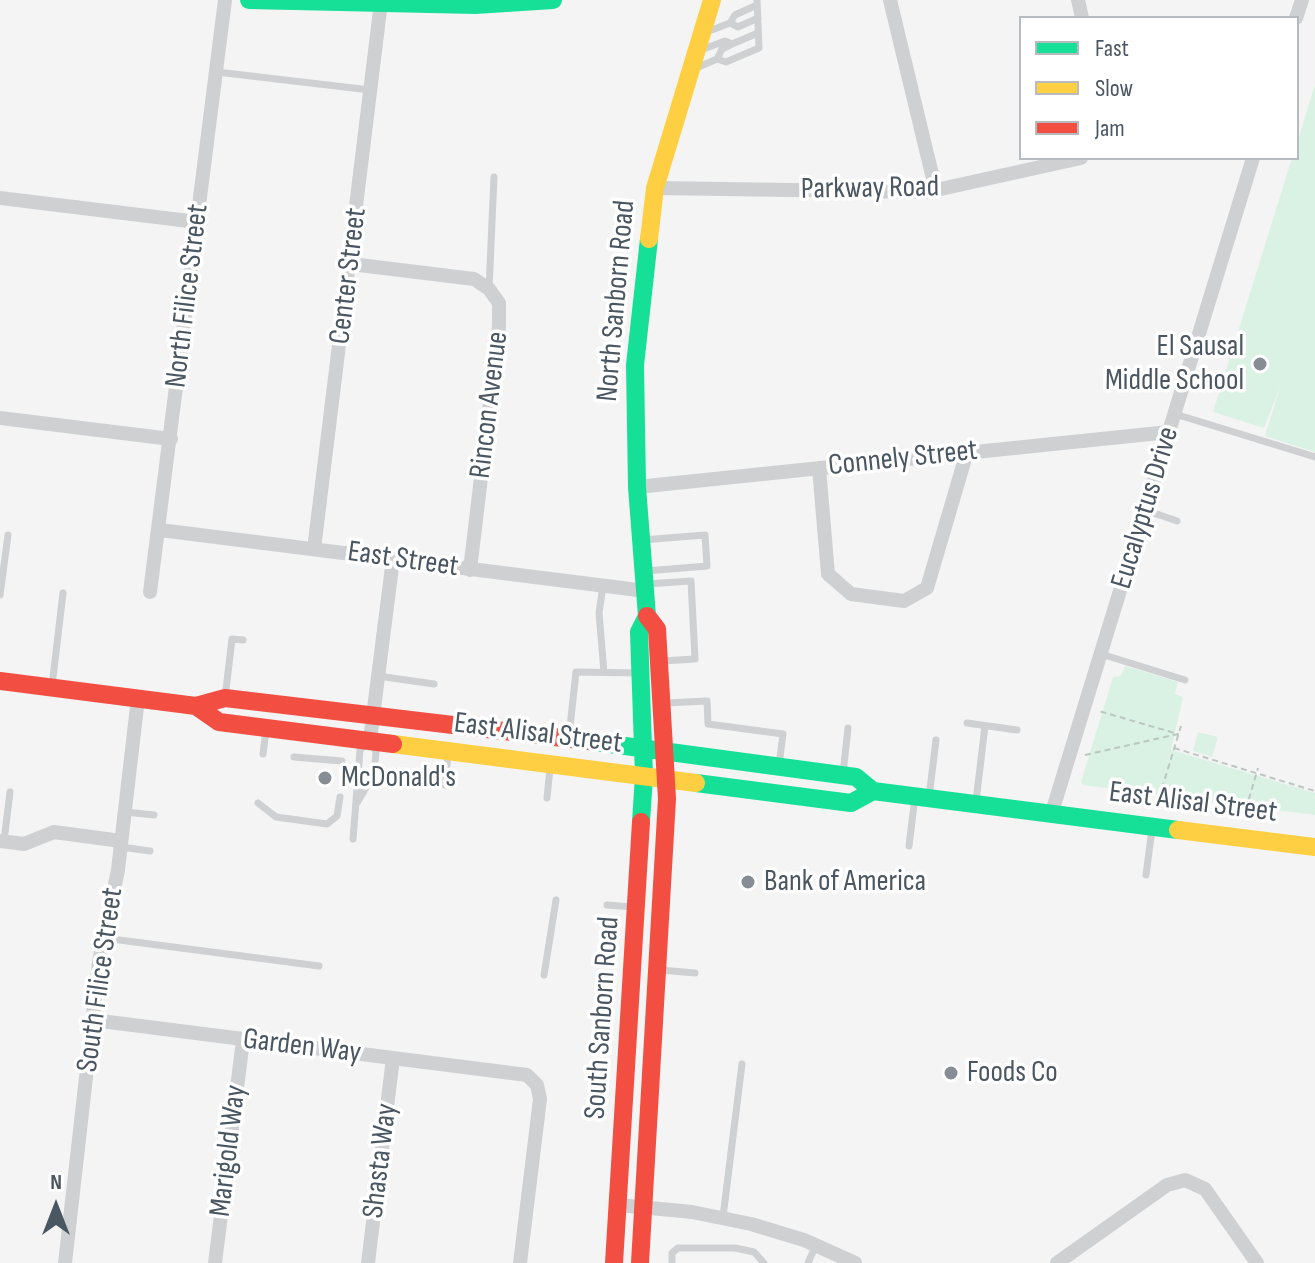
<!DOCTYPE html>
<style>
body{margin:0}
#map{position:relative;width:1315px;height:1263px;overflow:hidden;background:#f4f4f4;font-family:"Sofia Sans Condensed",sans-serif}
canvas{display:block}
.legend{position:absolute;left:1019px;top:16px;width:280px;height:144px;box-sizing:border-box;background:#fff;border:2px solid #b7bbc0;margin:0;padding:10px 14px;list-style:none;font-size:24px;color:#4a5661}
.legend li{display:flex;align-items:center;gap:16px;height:40px}
.legend b{width:40px;border:2px solid #b7bbc0}
.north{position:absolute;left:16px;top:1167px;width:80px;height:80px;-webkit-text-stroke:6px #fff;paint-order:stroke;rotate:0deg;font-size:22px;font-weight:700;line-height:32px;text-align:center;color:#4a5661}
.north::after{content:'';display:block;margin:auto;width:28px;height:36px;background:#4a5661;clip-path:polygon(50% 0,100% 100%,50% 72%,0 100%)}
</style>
<div id="map">
<canvas width="1315" height="1263"></canvas>
<ul class="legend">
<li><b style="height:10px;background:#16e098"></b>Fast</li>
<li><b style="height:10px;background:#ffcf43"></b>Slow</li>
<li><b style="height:10px;background:#f24e42"></b>Jam</li>
</ul>
<div class="north">N</div>
</div>
<script>
const c = document.querySelector('canvas').getContext('2d');
c.lineJoin = 'round';
function fill(path, color) {
  c.fillStyle = color;
  c.fill(path, 'evenodd');
}
function shape(rows) {
  const path = new Path2D();
  for (const r of rows) {
    path.moveTo(r[0], r[1]);
    for (let i = 2; i < r.length; i += 2) path.lineTo(r[i], r[i + 1]);
  }
  return path;
}
function strokePath(path, color, width, dash) {
  c.strokeStyle = color;
  c.lineWidth = width;
  c.lineCap = dash ? 'butt' : 'round';
  c.setLineDash(dash || []);
  c.stroke(path);
}
function drawText(font, color, halo, rows, align = 'center') {
  c.font = font + ' "Sofia Sans Condensed",sans-serif';
  c.lineWidth = 7;
  c.setLineDash([]);
  c.textBaseline = 'middle';
  c.strokeStyle = halo;
  c.fillStyle = color;
  for (const [text, x, y, turn = 0] of rows) {
    c.save();
    c.translate(x, y);
    c.rotate((+turn || 0) * Math.PI / 180);
    c.textAlign = isNaN(turn) ? turn : align;
    if (halo) c.strokeText(text, 0, 0);
    c.fillText(text, 0, 0);
    c.restore();
  }
}
const green = shape([
 [1315,85,1315,452,1265,436,1280,387,1264,428,1213,412,1292,158,1297,158,1297,143],
 [1125,666,1178,682,1175,694,1183,697,1171,750,1315,793,1315,815,1083,785,1081,782,1113,677,1121,676],
 [1198,732,1218,737,1212,757,1193,751]
]);
const path = shape([
 [1174,748,1315,791],
 [1085,755,1178,734,1099,711],
 [1159,798,1181,726],
 [1246,809,1258,768]
]);
const lane = shape([
 [730,23,738,27,758,18],
 [704,33,730,23,735,15,757,5],
 [698,51,725,41,732,44,758,33],
 [717,59,722,49,732,44],
 [694,69,717,59,726,62,759,48,757,0],
 [217,72,370,90],
 [489,289,494,177],
 [1175,414,1315,457],
 [1145,510,1177,521],
 [642,540,705,535,707,566,646,571],
 [647,584,691,581,695,659,662,661],
 [603,586,599,613,604,672],
 [0,595,8,535],
 [1101,654,1185,680],
 [378,676,434,684],
 [52,686,63,593],
 [225,698,232,639,243,640],
 [665,703,707,701,708,724,783,734,779,765],
 [967,723,1017,730],
 [569,736,576,672,639,673],
 [263,754,266,730],
 [294,757,342,761],
 [843,774,848,728],
 [445,785,448,755],
 [929,797,936,740],
 [547,798,550,768],
 [976,801,985,726],
 [258,803,276,817,327,824,337,816,340,797],
 [357,803,374,774,376,752,373,746],
 [125,812,154,815],
 [353,839,360,750,366,744],
 [4,841,10,792],
 [909,846,915,797],
 [121,847,150,851],
 [1146,875,1152,829],
 [607,905,633,907],
 [104,938,319,966],
 [661,970,695,973],
 [544,975,556,900],
 [723,1217,742,1064],
 [672,1263,672,1253,678,1248,735,1248,754,1252,764,1263],
 [808,1263,816,1245]
]);
const street = shape([
 [890,0,936,191],
 [1078,0,1082,18],
 [1296,18,1302,0],
 [655,188,927,192,1081,158],
 [0,198,197,222],
 [351,264,474,279,489,289,499,303,499,326,470,570],
 [0,418,171,439],
 [819,468,828,574,851,594,904,601,927,588,967,452],
 [637,487,1169,432],
 [160,530,646,591],
 [314,549,381,2],
 [150,592,225,0],
 [370,740,393,559],
 [1052,812,1253,158],
 [0,841,24,844,54,832,121,841],
 [93,1020,527,1075,537,1085,540,1099,520,1263],
 [619,1205,692,1212,751,1224,804,1240,855,1263],
 [65,1263,99,962,118,870,138,698],
 [215,1263,243,1040],
 [368,1263,393,1058],
 [1057,1263,1167,1185,1185,1180,1205,1189,1257,1263]
]);
const fast = shape([
 [249,0,475,5,553,0],
 [588,741,856,777,873,791,1178,830],
 [696,783,851,803,873,791],
 [641,822,644,776,639,632,647,616,637,487,635,365,649,239]
]);
const slow = shape([
 [649,239,655,188,712,0],
 [393,744,696,783],
 [1178,830,1315,847]
]);
const jam = shape([
 [0,681,196,706,219,722,393,744],
 [196,706,225,698,588,741],
 [614,1263,641,822],
 [640,1263,667,799,657,629,647,616]
]);
const markers = [
 [1260,364,8,"#868d94"],
 [325,778,8,"#868d94"],
 [748,882,8,"#868d94"],
 [951,1073,8,"#868d94"]
];
const streetNames = [
 ["Parkway Road",870,189,-1],
 ["Center Street",349,276,-83],
 ["North Filice Street",188,296,-83],
 ["North Sanborn Road",617,301,-85],
 ["Rincon Avenue",490,405,-83],
 ["Connely Street",903,459,-6],
 ["Eucalyptus Drive",1146,508,-73],
 ["East Street",403,560,8],
 ["East Alisal Street",538,734,7],
 ["East Alisal Street",1193,803,7],
 ["South Filice Street",101,980,-82],
 ["South Sanborn Road",603,1018,-86],
 ["Garden Way",302,1047,7],
 ["Marigold Way",229,1151,-83],
 ["Shasta Way",381,1161,-83]
];
const poiNames = [
 ["El Sausal",1244,347,"right"],
 ["Middle School",1244,381,"right"],
 ["McDonald's",341,778],
 ["Bank of America",764,882],
 ["Foods Co",967,1073]
];
fill(green, '#d9f2e3');
strokePath(path, '#bcc7c4', 2, [6, 4]);
strokePath(lane, '#ced0d2', 7);
strokePath(street, '#ced0d2', 14);
strokePath(fast, '#16e098', 18);
strokePath(slow, '#ffcf43', 18);
strokePath(jam, '#f24e42', 18);
for (const [x, y, r, color] of markers) {
  const dot = new Path2D();
  dot.arc(x, y, r, 0, 2 * Math.PI);
  c.fillStyle = color;
  c.fill(dot);
  strokePath(dot, '#fff', 3);
}
drawText('30px', '#4a5661', '#fff', streetNames);
drawText('30px', '#4a5661', '#fff', poiNames, 'left');
</script>
